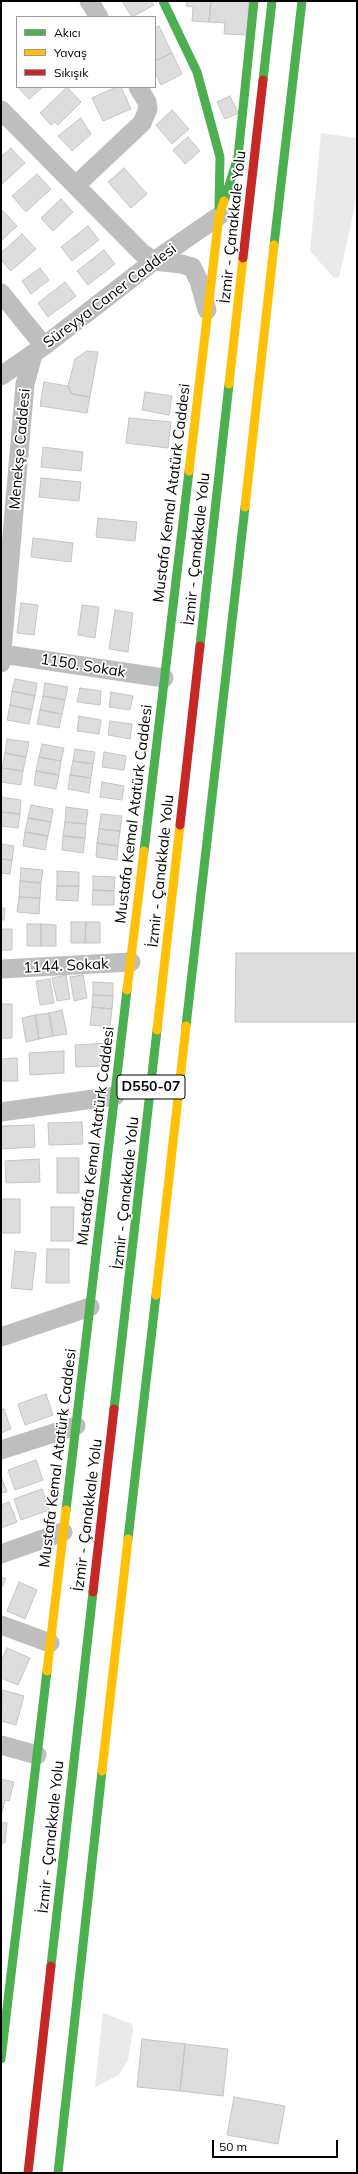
<!DOCTYPE html>
<meta charset="utf-8">
<style>
body{margin:0}
#map{position:relative;width:358px;height:2174px;overflow:hidden;background:#fff;font-family:Mulish,sans-serif}
canvas{display:block}
.frame{position:absolute;inset:0;border:2px solid #000;pointer-events:none}
.legend{position:absolute;left:16px;top:16px;width:140px;height:72px;box-sizing:border-box;background:#fff;border:1px solid #999;margin:0;padding:5px 7px;list-style:none;font-size:12px;color:#000}
.legend li{display:flex;align-items:center;gap:8px;height:20px}
.legend b{width:20px;border:1px solid #999}
.scale{position:absolute;left:212px;top:2140px;width:126px;height:18px;box-sizing:border-box;border:2px solid #000;border-top:0;padding-left:5px;font-size:12px;line-height:14px;white-space:nowrap;color:#000;-webkit-text-stroke:3px #fff;paint-order:stroke}
</style>
<div id="map">
<canvas width="358" height="2174"></canvas>
<div class="frame"></div>
<ul class="legend">
<li><b style="height:5px;background:#4caf50"></b>Akıcı</li>
<li><b style="height:5px;background:#ffc107"></b>Yavaş</li>
<li><b style="height:5px;background:#c62828"></b>Sıkışık</li>
</ul>
<div class="scale">50 m</div>
</div>
<script>
const c = document.querySelector('canvas').getContext('2d');
c.lineJoin = 'round';
function fill(path, color) {
  c.fillStyle = color;
  c.fill(path, 'evenodd');
}
function shape(rows) {
  const path = new Path2D();
  for (const r of rows) {
    path.moveTo(r[0], r[1]);
    for (let i = 2; i < r.length; i += 2) path.lineTo(r[i], r[i + 1]);
  }
  return path;
}
function strokePath(path, color, width, dash) {
  c.strokeStyle = color;
  c.lineWidth = width;
  c.lineCap = dash ? 'butt' : 'round';
  c.setLineDash(dash || []);
  c.stroke(path);
}
function drawText(font, color, halo, rows, align = 'center') {
  c.font = font + ' Mulish,sans-serif';
  c.lineWidth = 3.5;
  c.setLineDash([]);
  c.textBaseline = 'middle';
  c.strokeStyle = halo;
  c.fillStyle = color;
  for (const [text, x, y, turn = 0] of rows) {
    c.save();
    c.translate(x, y);
    c.rotate((+turn || 0) * Math.PI / 180);
    c.textAlign = isNaN(turn) ? turn : align;
    if (halo) c.strokeText(text, 0, 0);
    c.fillText(text, 0, 0);
    c.restore();
  }
}
const green = shape([
 [321,133,357,138,357,197,339,277,334,278,310,251],
 [103,2013,132,2024,133,2031,128,2060,119,2075,95,2087]
]);
const building = shape([
 [122,1,151,1,154,5,132,17,122,1],
 [187,1,211,1,209,22,192,21,193,7,186,6,187,1],
 [211,1,249,1,247,35,224,34,225,23,209,22,211,1],
 [159,26,172,53,155,61,155,28,159,26],
 [172,53,182,74,161,85,155,73,155,61,172,53],
 [18,87,43,87,29,99,18,87],
 [67,87,81,102,58,125,55,122,51,125,40,113,67,87],
 [116,87,121,87,131,109,103,121,92,98,116,87],
 [230,96,238,113,225,119,217,102,230,96],
 [172,110,189,129,172,144,156,125,172,110],
 [81,118,91,134,72,151,58,136,81,118],
 [188,137,200,151,185,164,173,150,188,137],
 [11,148,25,163,1,185,1,157,11,148],
 [124,168,147,194,131,208,108,182,124,168],
 [37,174,51,189,26,212,12,196,37,174],
 [61,199,73,212,53,231,41,218,61,199],
 [3,211,17,226,1,241,1,213,3,211],
 [88,226,99,240,72,261,61,247,88,226],
 [22,234,36,249,11,271,1,260,1,253,22,234],
 [104,250,115,264,88,285,77,271,104,250],
 [40,268,49,280,31,294,22,281,40,268],
 [65,282,76,296,48,317,38,303,65,282],
 [87,351,98,352,90,397,72,394,68,386,75,359,87,351],
 [44,382,68,386,72,394,90,397,87,413,40,406,44,382],
 [145,392,172,396,169,415,142,410,145,392],
 [129,418,171,422,168,448,126,443,129,418],
 [43,447,83,452,81,471,41,467,43,447],
 [41,478,81,482,79,501,39,497,41,478],
 [98,518,137,522,135,541,96,537,98,518],
 [33,538,73,543,71,562,31,557,33,538],
 [21,603,38,605,34,635,17,633,21,603],
 [82,605,99,607,95,638,78,635,82,605],
 [115,610,133,613,128,652,109,649,115,610],
 [15,679,37,683,35,696,12,691,15,679],
 [45,683,68,687,65,700,43,696,45,683],
 [80,688,101,691,100,705,77,702,80,688],
 [12,691,35,696,32,710,10,705,12,691],
 [111,692,133,696,130,710,109,707,111,692],
 [43,696,65,700,62,714,40,710,43,696],
 [10,705,32,710,29,724,7,720,10,705],
 [40,710,62,714,59,728,37,724,40,710],
 [79,716,101,720,99,734,77,731,79,716],
 [110,721,132,724,130,739,108,735,110,721],
 [7,739,29,742,26,757,5,753,7,739],
 [42,744,64,748,61,761,39,757,42,744],
 [75,749,95,752,93,764,73,761,75,749],
 [104,752,126,756,124,770,102,767,104,752],
 [5,753,26,757,23,771,2,768,5,753],
 [39,757,61,761,59,775,36,771,39,757],
 [73,761,93,764,91,778,70,775,73,761],
 [2,768,23,771,21,785,1,782,2,768],
 [36,771,59,775,56,789,34,785,36,771],
 [70,775,91,778,89,793,68,789,70,775],
 [102,782,124,786,122,800,100,797,102,782],
 [1,797,21,800,20,814,1,812,1,797],
 [31,805,53,809,51,822,28,818,31,805],
 [66,807,88,810,86,824,65,822,66,807],
 [1,812,20,814,18,828,1,826,1,812],
 [101,814,122,816,120,831,99,829,101,814],
 [28,818,51,822,48,836,25,832,28,818],
 [65,822,86,824,85,838,63,836,65,822],
 [99,829,120,831,118,846,97,843,99,829],
 [25,832,48,836,45,850,23,846,25,832],
 [63,836,85,838,83,853,62,850,63,836],
 [97,843,118,846,117,860,96,857,97,843],
 [1,844,14,846,12,860,1,859,1,844],
 [1,859,12,860,10,874,1,873,1,859],
 [21,868,43,870,41,883,20,881,21,868],
 [57,871,79,872,79,886,57,886,57,871],
 [93,876,115,877,114,891,93,890,93,876],
 [20,881,41,883,40,898,19,897,20,881],
 [57,886,79,886,78,901,56,900,57,886],
 [93,890,114,891,114,905,92,905,93,890],
 [19,897,40,898,39,914,17,912,19,897],
 [1,908,5,908,4,920,1,920,1,908],
 [71,922,86,922,85,943,71,943,71,922],
 [86,922,100,922,100,943,85,943,86,922],
 [27,924,41,924,41,946,27,946,27,924],
 [41,924,56,925,56,946,41,946,41,924],
 [1,929,12,929,12,950,1,950,1,929],
 [236,953,357,953,357,1022,235,1022,236,953],
 [66,975,70,999,57,1001,52,978,66,975],
 [83,975,87,998,74,1001,70,977,83,975],
 [50,979,54,1003,40,1005,36,981,50,979],
 [93,982,113,983,113,996,93,995,93,982],
 [93,995,113,996,112,1009,92,1007,93,995],
 [1,1004,12,1004,12,1038,1,1038,1,1004],
 [92,1007,112,1009,110,1027,90,1025,92,1007],
 [62,1010,67,1034,53,1036,49,1013,62,1010],
 [49,1013,53,1036,39,1039,35,1015,49,1013],
 [35,1015,39,1039,26,1042,22,1018,35,1015],
 [109,1043,110,1066,76,1067,75,1045,109,1043],
 [64,1051,64,1073,30,1075,29,1053,64,1051],
 [17,1058,18,1081,1,1081,1,1059,17,1058],
 [82,1122,83,1144,49,1145,48,1123,82,1122],
 [34,1125,35,1147,1,1149,1,1126,34,1125],
 [57,1158,79,1158,79,1193,57,1193,57,1158],
 [39,1159,40,1182,6,1183,5,1161,39,1159],
 [1,1199,20,1199,20,1233,1,1233,1,1199],
 [51,1207,74,1207,73,1241,51,1241,51,1207],
 [47,1249,69,1249,69,1283,46,1283,47,1249],
 [15,1251,36,1253,32,1290,11,1288,15,1251],
 [46,1394,53,1415,25,1425,18,1404,46,1394],
 [4,1409,11,1429,1,1433,1,1410,4,1409],
 [36,1460,43,1480,15,1490,8,1470,36,1460],
 [1,1476,7,1492,1,1493,1,1476],
 [42,1489,49,1510,21,1520,14,1499,42,1489],
 [9,1502,17,1522,1,1528,1,1505,9,1502],
 [1,1577,6,1579,1,1589,1,1577],
 [19,1582,37,1590,25,1619,7,1611,19,1582],
 [7,1648,30,1658,18,1685,1,1678,1,1661,7,1648],
 [3,1690,24,1696,16,1725,1,1721,3,1690],
 [1,1779,14,1782,9,1801,5,1800,2,1812,1,1779],
 [1,1822,7,1823,5,1843,1,1843,1,1822],
 [142,2039,185,2044,180,2091,137,2087,142,2039],
 [185,2044,228,2049,223,2096,180,2091,185,2044],
 [234,2097,285,2106,278,2144,227,2135,234,2097]
]);
const street = shape([
 [89,1,99,17],
 [1,110,142,253,154,261,181,264,192,267,199,281,207,310],
 [76,185,142,123,148,109,147,102,138,87],
 [1,293,44,346],
 [1,376,44,346,154,261,219,216],
 [2,654,164,678],
 [1,663,25,384,33,355],
 [1,969,131,962],
 [1,1112,115,1096],
 [1,1337,90,1307],
 [1,1450,76,1426],
 [1,1554,63,1532],
 [1,1625,50,1643],
 [1,1745,37,1755]
]);
const fast = shape([
 [163,1,197,72,220,157,219,207],
 [263,80,272,1],
 [224,201,238,157,254,1],
 [274,245,302,1],
 [200,646,229,384],
 [144,851,189,471],
 [186,1026,245,507],
 [114,1409,157,1030],
 [66,1510,127,990],
 [128,1539,156,1295],
 [51,1966,93,1592],
 [1,2059,47,1671],
 [58,2173,102,1771]
]);
const slow = shape([
 [229,384,243,258],
 [189,471,219,216,224,201],
 [245,507,274,245],
 [127,990,144,851],
 [157,1030,180,825],
 [156,1295,186,1026],
 [47,1671,66,1510],
 [102,1771,128,1539]
]);
const jam = shape([
 [243,258,263,80],
 [180,825,200,646],
 [93,1592,114,1409],
 [28,2173,51,1966]
]);
const shields = [
 [151,1087,68]
];
const shieldNames = [
 ["D550-07",151,1087]
];
const streetNames = [
 ["İzmir - Çanakkale Yolu",233,227,-84],
 ["Süreyya Caner Caddesi",110,296,-37],
 ["Menekşe Caddesi",20,449,-85],
 ["Mustafa Kemal Atatürk Caddesi",172,493,-83],
 ["İzmir - Çanakkale Yolu",197,549,-84],
 ["1150. Sokak",83,666,9],
 ["Mustafa Kemal Atatürk Caddesi",134,814,-83],
 ["İzmir - Çanakkale Yolu",161,871,-84],
 ["1144. Sokak",66,966,-3],
 ["Mustafa Kemal Atatürk Caddesi",96,1136,-83],
 ["İzmir - Çanakkale Yolu",126,1193,-84],
 ["Mustafa Kemal Atatürk Caddesi",58,1458,-83],
 ["İzmir - Çanakkale Yolu",88,1515,-83],
 ["İzmir - Çanakkale Yolu",51,1837,-84]
];
fill(green, '#eaeaea');
fill(building, '#ddd');
strokePath(building, '#c5c5c5', 1);
strokePath(street, '#bebebe', 19);
strokePath(fast, '#4caf50', 9);
strokePath(slow, '#ffc107', 9);
strokePath(jam, '#c62828', 9);
for (const [x, y, w] of shields) {
  const box = new Path2D();
  box.roundRect(x - w / 2, y - 12, w, 24, 3);
  c.fillStyle = '#fff';
  c.fill(box);
  strokePath(box, '#000', 1);
}
drawText('bold 14px', '#000', null, shieldNames);
drawText('15px', '#000', '#fff', streetNames);
</script>
